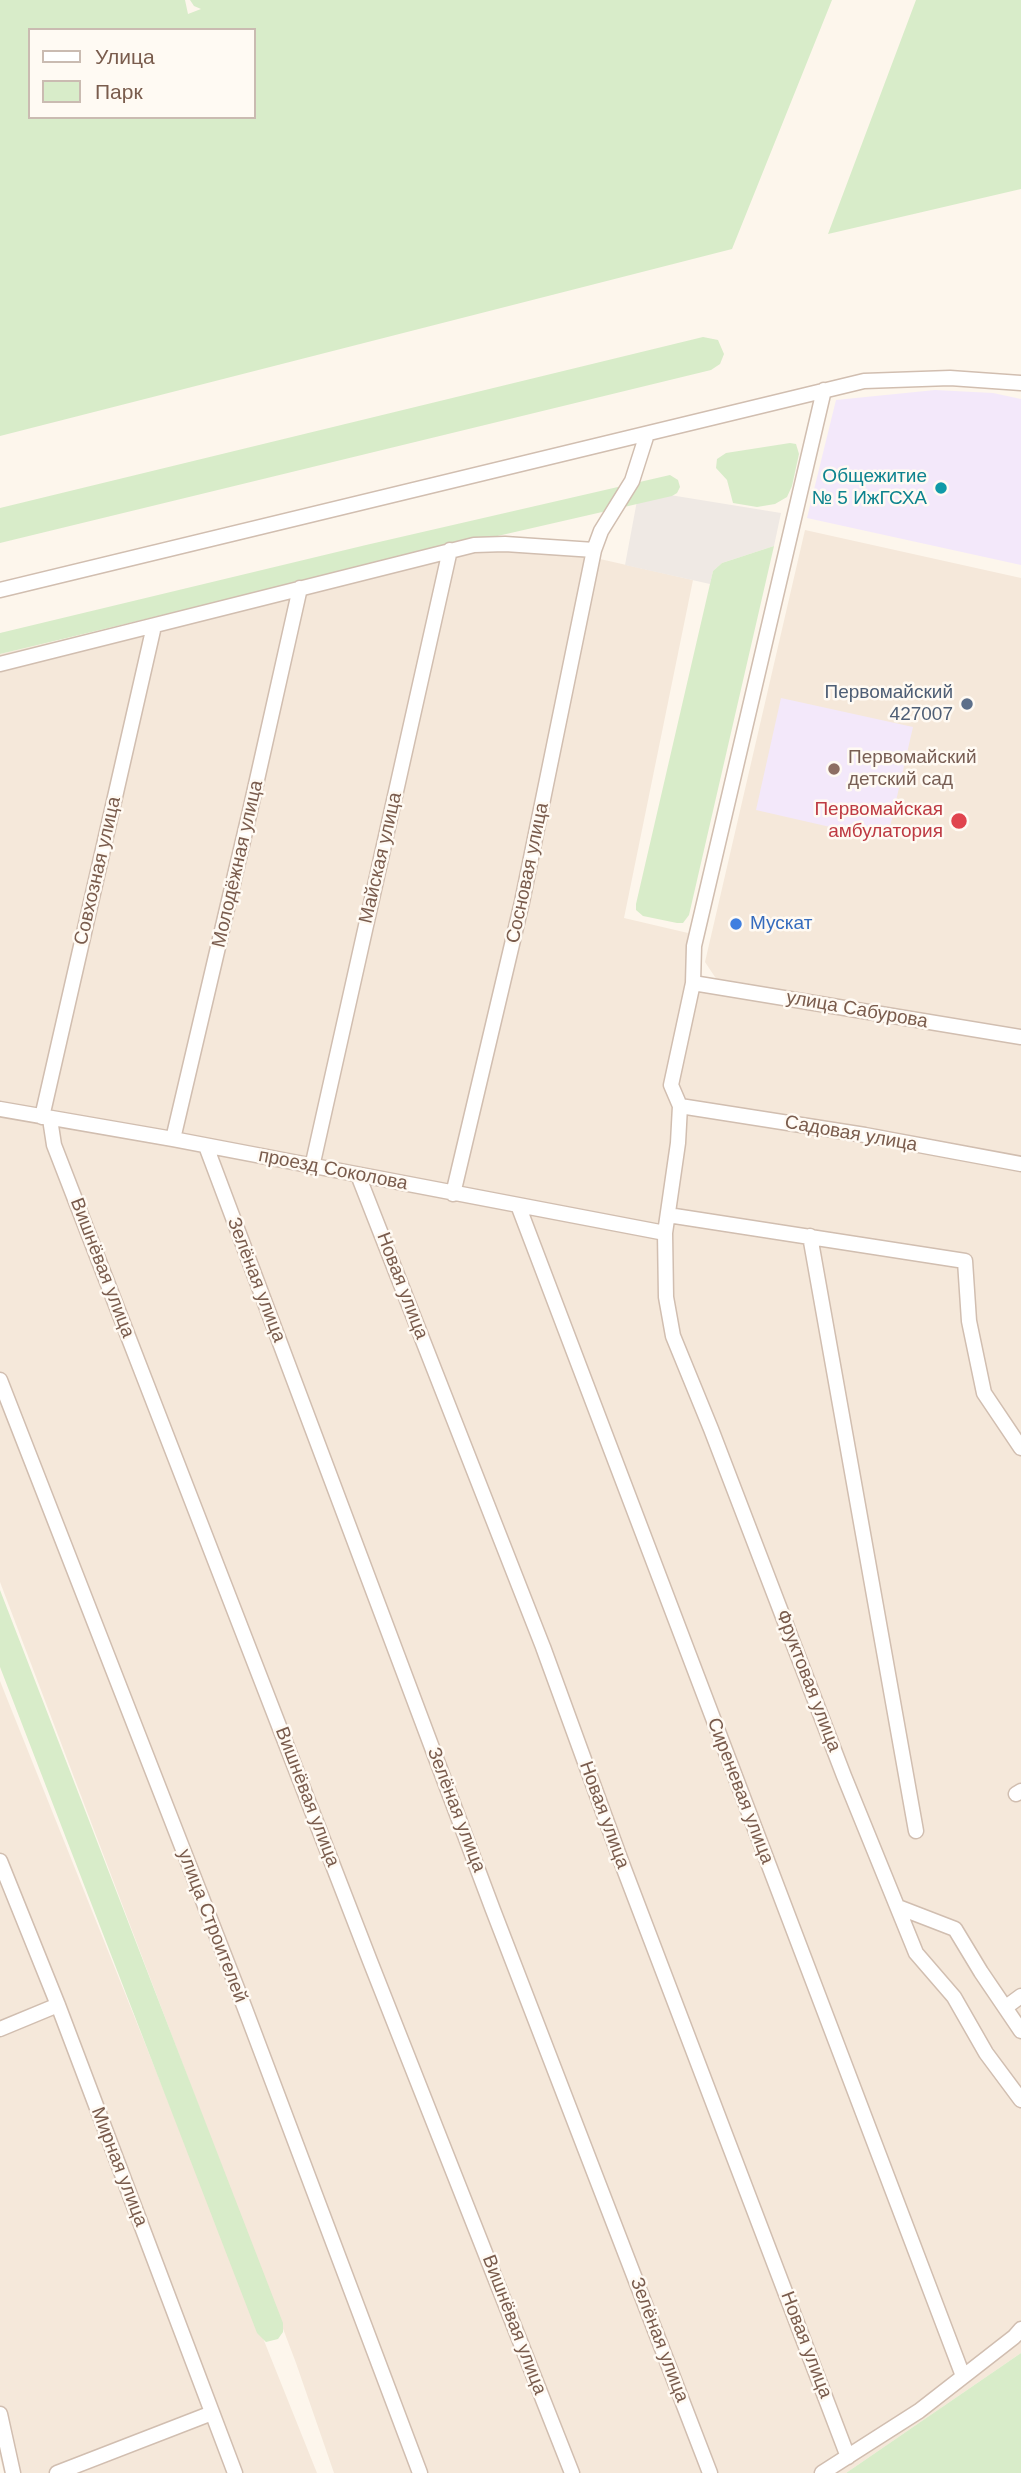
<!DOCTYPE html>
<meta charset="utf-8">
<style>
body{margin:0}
#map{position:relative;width:1021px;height:2473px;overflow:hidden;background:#fdf6ec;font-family:Arial,sans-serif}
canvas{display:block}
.legend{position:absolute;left:28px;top:28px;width:228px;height:91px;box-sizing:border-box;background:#fffaf3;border:2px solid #cabbb1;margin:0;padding:9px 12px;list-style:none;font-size:21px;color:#7a5c4d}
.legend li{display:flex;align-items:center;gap:14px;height:35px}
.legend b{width:35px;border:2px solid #cabbb1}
</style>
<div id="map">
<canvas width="1021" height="2473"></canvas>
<ul class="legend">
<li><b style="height:9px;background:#fff"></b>Улица</li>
<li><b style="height:19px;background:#d8ecc9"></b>Парк</li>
</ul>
</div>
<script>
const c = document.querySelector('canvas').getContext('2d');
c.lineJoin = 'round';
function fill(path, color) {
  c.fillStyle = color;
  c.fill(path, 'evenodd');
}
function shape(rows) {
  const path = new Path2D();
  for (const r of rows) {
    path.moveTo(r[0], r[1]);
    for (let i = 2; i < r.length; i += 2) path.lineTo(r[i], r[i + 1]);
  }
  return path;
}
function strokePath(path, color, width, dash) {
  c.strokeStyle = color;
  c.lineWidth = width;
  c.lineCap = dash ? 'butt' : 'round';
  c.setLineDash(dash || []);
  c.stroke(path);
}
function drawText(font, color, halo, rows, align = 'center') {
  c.font = font + ' Arial,sans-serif';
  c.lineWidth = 5;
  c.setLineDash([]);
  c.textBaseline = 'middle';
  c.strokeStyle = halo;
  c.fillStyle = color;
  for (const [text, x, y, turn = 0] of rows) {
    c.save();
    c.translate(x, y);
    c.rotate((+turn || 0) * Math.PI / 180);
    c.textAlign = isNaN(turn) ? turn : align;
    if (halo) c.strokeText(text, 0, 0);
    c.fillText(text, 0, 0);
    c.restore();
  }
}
const residential = shape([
 [805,530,1021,578,1021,1031,717,980,705,962],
 [498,536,693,580,624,918,688,933,685,988,1021,1044,1021,2353,846,2473,334,2473,296,2363,0,1582,0,654],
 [0,1681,317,2473,4,2473,0,2457]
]);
const industrial = shape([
 [639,490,781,513,774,546,722,563,713,571,710,584,625,565]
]);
const education = shape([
 [935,390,993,393,1021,399,1021,565,807,518,836,400],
 [781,698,913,727,887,840,756,810]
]);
const green = shape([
 [0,0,185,0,188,14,201,9,194,6,190,0,832,0,732,249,0,436],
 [30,30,254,30,254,117,30,117],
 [916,0,1021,0,1021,189,828,234],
 [703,337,718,340,724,354,720,364,711,370,0,543,0,508],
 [790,443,796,444,799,454,792,486,787,497,775,504,757,507,733,503,727,480,716,468,717,459,726,453],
 [670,475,678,480,680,487,677,493,672,496,371,565,0,654,0,633,366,545],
 [774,546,689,915,683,923,677,923,643,916,636,910,636,904,713,571,722,563],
 [0,1590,283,2323,283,2332,278,2339,266,2342,257,2333,0,1667],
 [1021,2353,1021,2473,846,2473]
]);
const minor = shape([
 [824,390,694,946,693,983,671,1085,680,1106,678,1143,665,1233,666,1297,673,1336,711,1429,844,1776,916,1953,954,1997,986,2053,1021,2100],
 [0,590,864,381,950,378,1021,383],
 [0,664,474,545,505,544,594,550],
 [693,983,1021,1037],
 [680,1106,865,1135,1021,1164],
 [0,1109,173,1139,665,1233],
 [42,1117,154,626],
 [50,1119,54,1145,370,1961,572,2473],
 [173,1139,250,811,300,588],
 [206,1146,493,1910,710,2473],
 [312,1167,450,550],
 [358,1175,543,1647,621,1861,848,2457],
 [453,1194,522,902,594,550,601,531,632,481,647,434],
 [518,1205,963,2376],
 [668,1215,965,1261,969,1321,984,1393,1021,1448],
 [810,1236,916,1831],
 [0,1380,244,2006,420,2473],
 [1016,1794,1021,1791],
 [0,1861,58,2005,235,2473],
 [898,1907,955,1929,981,1972,1021,2031],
 [1006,2007,1021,1996],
 [0,2029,58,2005],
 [0,2414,13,2473],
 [57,2473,212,2413],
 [822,2473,919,2411,1014,2337,1021,2329]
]);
const markers = [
 [941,488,7,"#0f9aa8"],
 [967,704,7,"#5c6f8a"],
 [834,769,7,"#8d6e63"],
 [959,821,9,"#e0444e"],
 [736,924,7,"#3f7fe0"]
];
const cultureNames = [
 ["Общежитие",927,477],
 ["№ 5 ИжГСХА",927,499]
];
const serviceNames = [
 ["Первомайский",953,693],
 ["427007",953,715]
];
const educationNames = [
 ["Первомайский",848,758],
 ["детский сад",848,780]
];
const healthNames = [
 ["Первомайская",943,810],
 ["амбулатория",943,832]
];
const streetNames = [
 ["Майская улица",381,858,-77],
 ["Молодёжная улица",238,864,-77],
 ["Совхозная улица",98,871,-77],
 ["Сосновая улица",528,873,-78],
 ["улица Сабурова",857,1010,10],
 ["Садовая улица",851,1134,10],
 ["проезд Соколова",333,1170,11],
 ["Вишнёвая улица",102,1268,69],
 ["Зелёная улица",256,1280,69],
 ["Новая улица",402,1286,69],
 ["Фруктовая улица",808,1681,69],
 ["Сиреневая улица",740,1791,69],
 ["Вишнёвая улица",307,1797,69],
 ["Зелёная улица",456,1810,69],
 ["Новая улица",604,1815,70],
 ["улица Строителей",212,1926,69],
 ["Мирная улица",119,2167,69],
 ["Вишнёвая улица",514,2325,69],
 ["Зелёная улица",659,2340,69],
 ["Новая улица",806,2345,69]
];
const shopNames = [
 ["Мускат",750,924]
];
fill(residential, '#f5e8da');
fill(industrial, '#efe9e4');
fill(education, '#f3e8fa');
fill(green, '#d8ecc9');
strokePath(minor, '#d1beb0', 17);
strokePath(minor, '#fff', 14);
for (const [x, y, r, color] of markers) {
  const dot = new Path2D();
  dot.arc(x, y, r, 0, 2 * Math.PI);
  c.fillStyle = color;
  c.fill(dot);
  strokePath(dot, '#fffaf3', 2.5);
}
drawText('19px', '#0d838f', '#fffaf3', cultureNames, 'right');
drawText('19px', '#4e5e75', '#fffaf3', serviceNames, 'right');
drawText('19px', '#785e54', '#fffaf3', educationNames, 'left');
drawText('19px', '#be3a42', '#fffaf3', healthNames, 'right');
drawText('19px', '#7a5c4d', '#fffaf3', streetNames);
drawText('19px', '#366cbe', '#fffaf3', shopNames, 'left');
</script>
